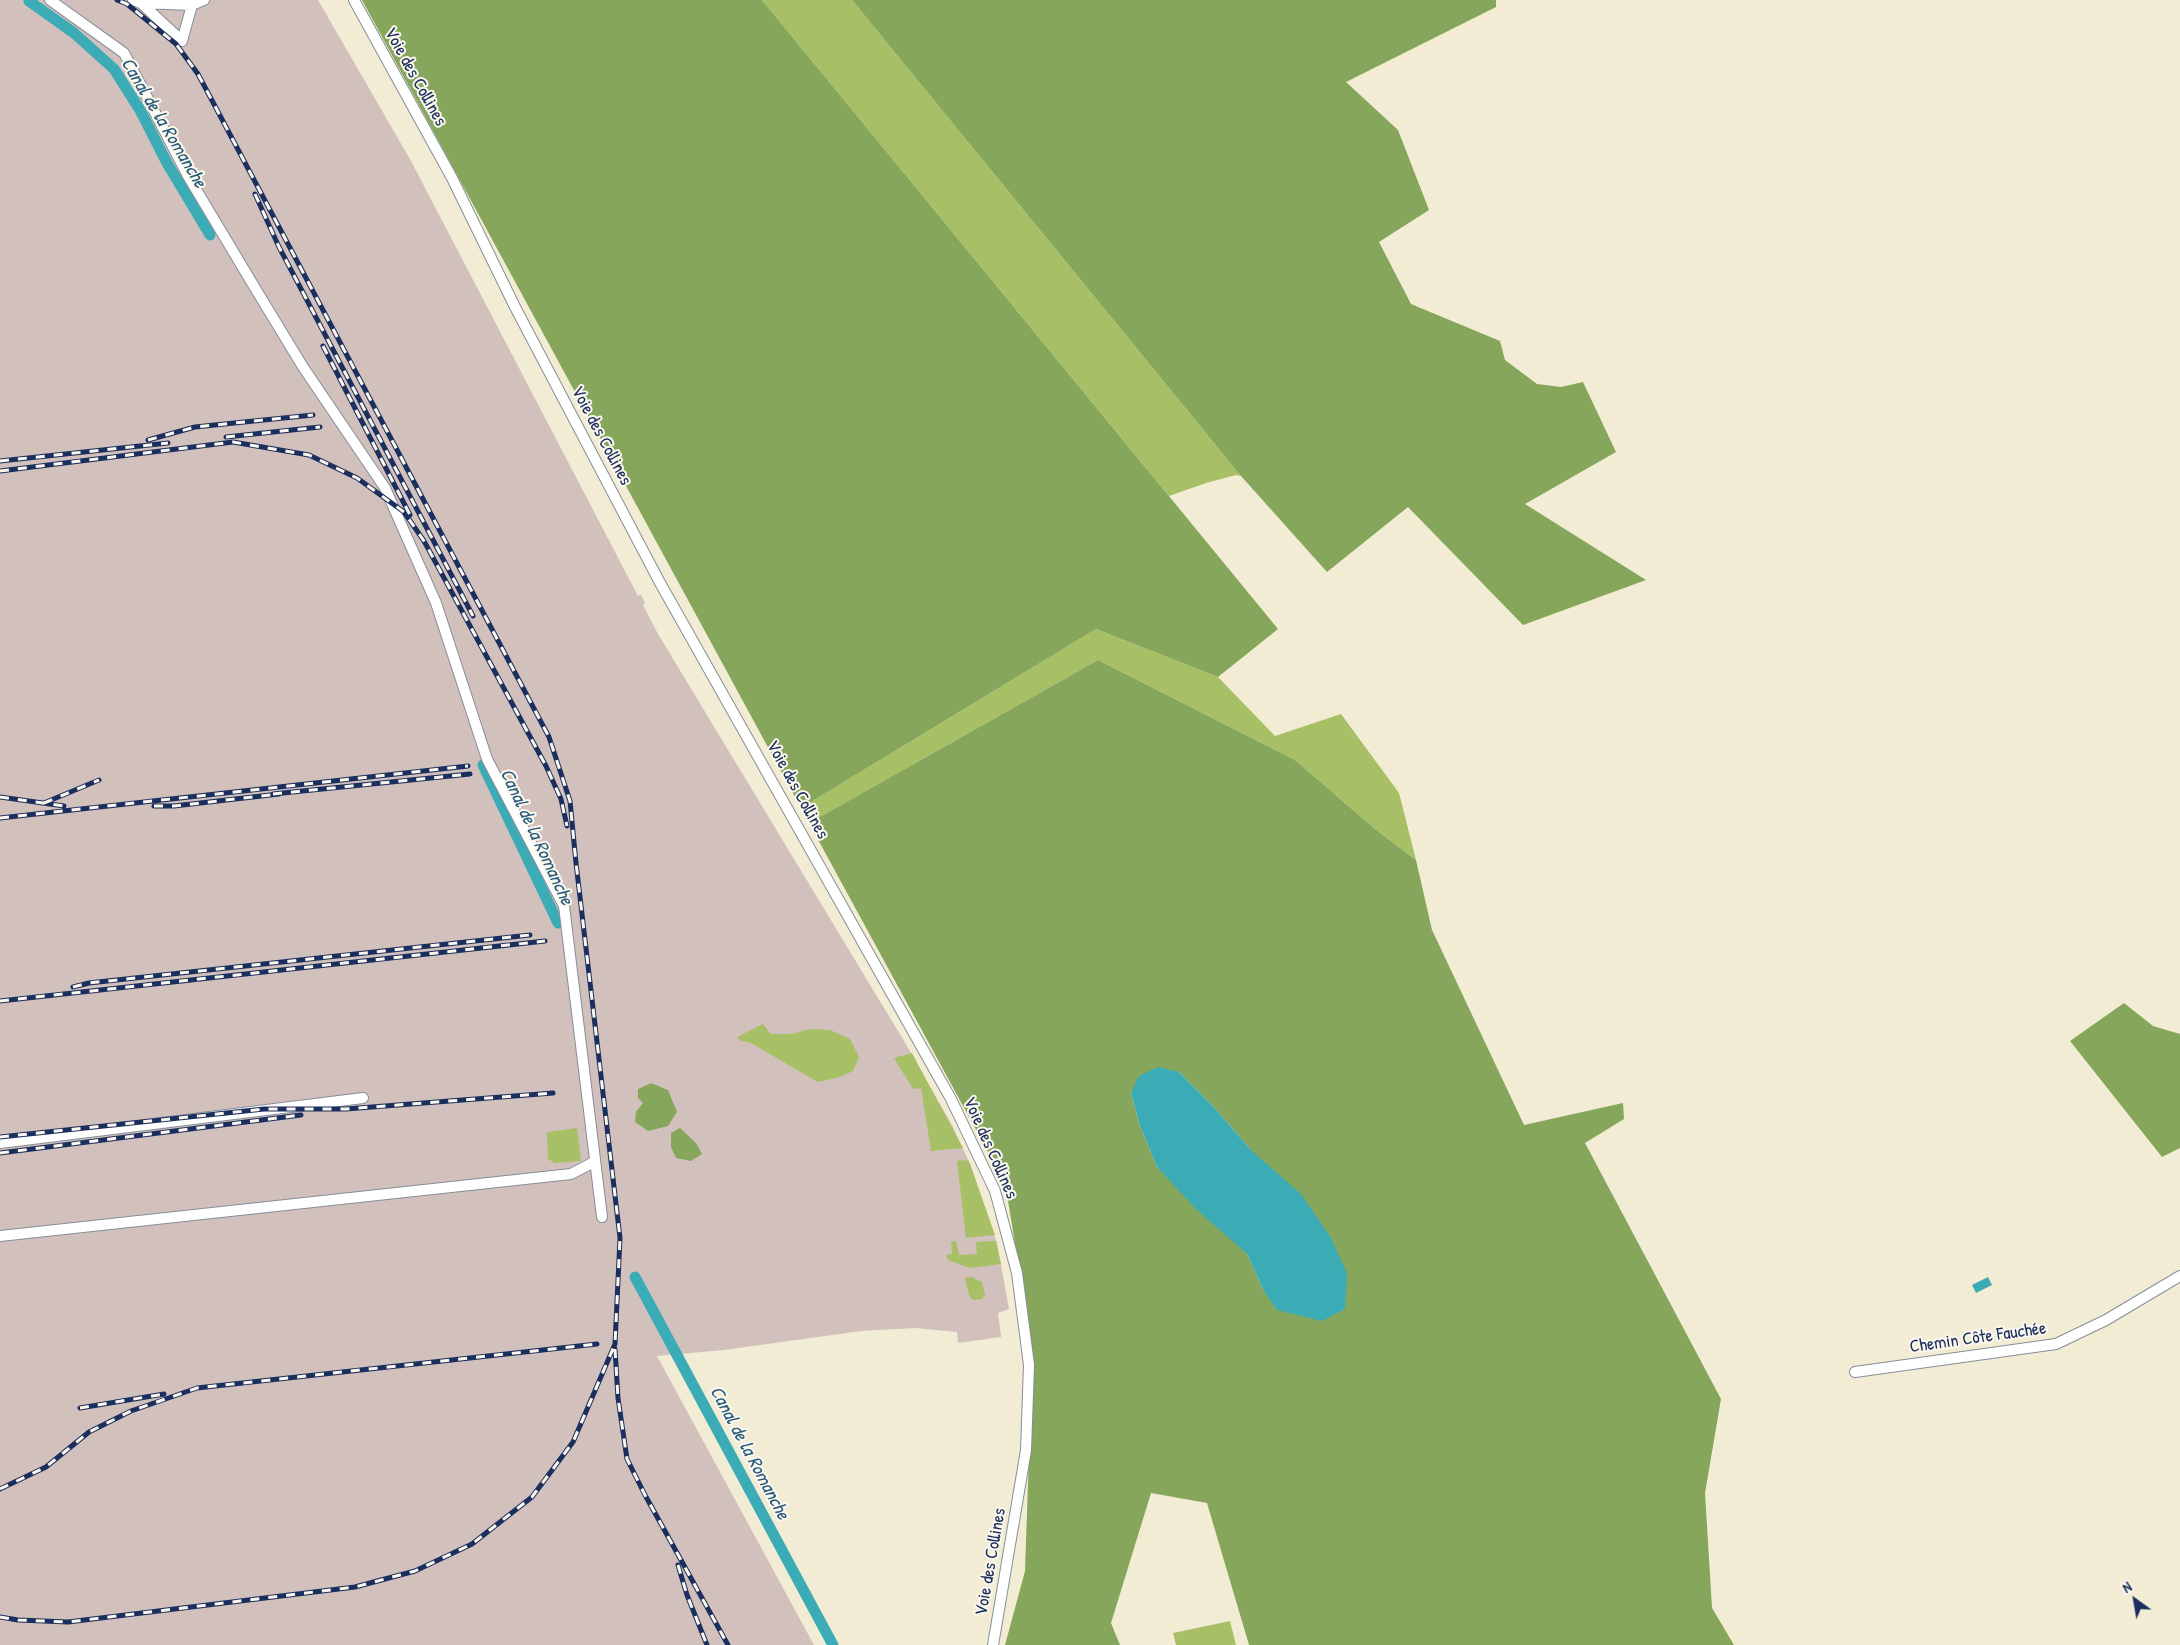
<!DOCTYPE html>
<meta charset="utf-8">
<style>
body{margin:0}
#map{position:relative;width:2180px;height:1645px;overflow:hidden;background:#f2ecd4;font-family:"Patrick Hand",sans-serif}
canvas{display:block}
.north{position:absolute;left:2110px;top:1575px;width:50px;height:50px;-webkit-text-stroke:4px #fbf7ec;paint-order:stroke;rotate:328deg;font-size:14px;font-weight:700;line-height:20px;text-align:center;color:#1b2f5e}
.north::after{content:'';display:block;margin:auto;width:18px;height:22px;background:#1b2f5e;clip-path:polygon(50% 0,100% 100%,50% 72%,0 100%)}
</style>
<div id="map">
<canvas width="2180" height="1645"></canvas>
<div class="north">N</div>
</div>
<script>
const c = document.querySelector('canvas').getContext('2d');
c.lineJoin = 'round';
function fill(path, color) {
  c.fillStyle = color;
  c.fill(path, 'evenodd');
}
function shape(rows) {
  const path = new Path2D();
  for (const r of rows) {
    path.moveTo(r[0], r[1]);
    for (let i = 2; i < r.length; i += 2) path.lineTo(r[i], r[i + 1]);
  }
  return path;
}
function strokePath(path, color, width, dash) {
  c.strokeStyle = color;
  c.lineWidth = width;
  c.lineCap = dash ? 'butt' : 'round';
  c.setLineDash(dash || []);
  c.stroke(path);
}
function drawText(font, color, halo, rows, align = 'center') {
  c.font = font + ' "Patrick Hand",sans-serif';
  c.lineWidth = 4;
  c.setLineDash([]);
  c.textBaseline = 'middle';
  c.strokeStyle = halo;
  c.fillStyle = color;
  for (const [text, x, y, turn = 0] of rows) {
    c.save();
    c.translate(x, y);
    c.rotate((+turn || 0) * Math.PI / 180);
    c.textAlign = isNaN(turn) ? turn : align;
    if (halo) c.strokeText(text, 0, 0);
    c.fillText(text, 0, 0);
    c.restore();
  }
}
const industrial = shape([
 [0,0,318,0,411,161,638,596,641,595,645,603,643,605,658,634,907,1046,952,1125,970,1164,997,1243,1009,1309,998,1313,1001,1337,958,1343,957,1332,915,1328,861,1331,724,1350,657,1356,814,1645,0,1645]
]);
const green = shape([
 [762,0,852,0,1241,476,1236,475,1206,483,1169,496],
 [1096,629,1218,677,1275,736,1341,714,1399,793,1416,860,1375,829,1295,760,1098,660,809,823,801,808],
 [763,1024,771,1034,792,1034,810,1029,830,1030,850,1039,859,1057,853,1071,840,1077,818,1082,749,1042,740,1041,737,1037],
 [912,1053,922,1072,963,1148,931,1151,921,1088,913,1089,894,1058],
 [577,1128,581,1161,555,1163,548,1159,547,1132],
 [968,1160,970,1164,995,1235,966,1238,957,1161],
 [956,1241,959,1255,977,1254,976,1242,996,1241,1001,1264,970,1268,948,1260,946,1255,952,1254,951,1242],
 [972,1277,982,1282,985,1295,982,1299,973,1300,969,1295,965,1278],
 [1230,1621,1236,1645,1176,1645,1173,1633]
]);
const forest = shape([
 [362,0,762,0,1278,629,1218,677,1096,629,801,808],
 [852,0,1496,0,1496,7,1346,82,1398,130,1429,210,1379,242,1411,304,1500,341,1505,360,1537,384,1561,387,1583,382,1616,452,1525,504,1646,580,1523,625,1408,507,1327,572,1241,476],
 [1098,660,1295,760,1375,829,1416,860,1432,930,1524,1125,1623,1103,1624,1119,1585,1143,1721,1399,1705,1493,1712,1608,1734,1645,1249,1645,1207,1503,1151,1493,1111,1623,1120,1645,1005,1645,1025,1571,1031,1396,1028,1321,1005,1183,809,823],
 [1179,1072,1212,1105,1252,1151,1264,1291,1247,1254,1157,1167,1140,1126,1131,1093],
 [2124,1003,2153,1026,2180,1034,2180,1148,2162,1157,2070,1041],
 [651,1083,668,1090,677,1112,668,1126,648,1131,635,1122,636,1112,643,1103,638,1098,638,1089],
 [680,1128,696,1143,702,1154,691,1161,676,1158,671,1147,671,1133]
]);
const water = shape([
 [1158,1067,1179,1072,1212,1105,1252,1151,1301,1194,1331,1238,1347,1273,1345,1309,1322,1321,1277,1310,1264,1291,1247,1254,1196,1209,1157,1167,1140,1126,1131,1093,1139,1076],
 [1988,1277,1992,1285,1976,1293,1972,1285]
]);
const canal = shape([
 [29,1,74,33,114,69,140,110,167,163,210,235],
 [483,765,558,923],
 [635,1277,833,1645]
]);
const minor = shape([
 [50,0,124,53,188,176,255,288,303,367,385,488,436,603,487,759,564,906,602,1217],
 [133,0,141,3,192,5],
 [354,0,452,178,515,307,659,581,951,1099,995,1191,1017,1273,1029,1365,1026,1450,993,1645],
 [141,3,182,41,192,5,204,0],
 [0,1143,363,1098],
 [0,1236,571,1174,594,1162],
 [1855,1372,2056,1344,2106,1320,2180,1276]
]);
const rail = shape([
 [255,194,279,247,473,616],
 [323,346,410,515],
 [226,437,320,427],
 [148,440,195,427,313,415],
 [0,461,168,443],
 [0,471,233,442,309,455,357,478,404,512,424,541,546,766,561,799,567,826],
 [273,794,470,774],
 [0,797,64,806],
 [44,803,99,780],
 [154,806,174,806,279,794],
 [0,818,468,766],
 [73,987,89,983,530,935],
 [0,1001,545,941],
 [0,1137,264,1109,346,1109,553,1093],
 [0,1153,301,1115],
 [615,1349,618,1398,627,1459,645,1495,728,1645],
 [80,1408,164,1394],
 [0,1489,46,1467,89,1432,131,1411,197,1388,597,1344],
 [678,1565,687,1595,707,1645],
 [0,1617,18,1620,68,1622,355,1587,415,1571,472,1544,532,1497,573,1442,615,1344,620,1238,576,863,570,801,549,737,198,74,176,44,127,4,117,0]
]);
const streetNames = [
 ["Voie des Collines",415,77,61],
 ["Voie des Collines",601,436,62],
 ["Voie des Collines",797,790,61],
 ["Voie des Collines",990,1148,66],
 ["Chemin Côte Fauchée",1978,1338,-8],
 ["Voie des Collines",991,1562,-80]
];
const waterNames = [
 ["Canal de la Romanche",163,123,59],
 ["Canal de la Romanche",536,837,65],
 ["Canal de la Romanche",749,1453,62]
];
fill(industrial, '#d1c0bc');
fill(green, '#a7c066');
fill(forest, '#85a65b');
fill(water, '#3bacb6');
strokePath(canal, '#3bacb6', 11);
strokePath(minor, '#868e99', 12);
strokePath(minor, '#fff', 10);
strokePath(rail, '#1b2f5e', 5);
strokePath(rail, '#fbf7ec', 3, [9]);
drawText('18px', '#1b2f5e', '#fbf7ec', streetNames);
drawText('italic 19px', '#265b7d', '#fbf7ec', waterNames);
</script>
